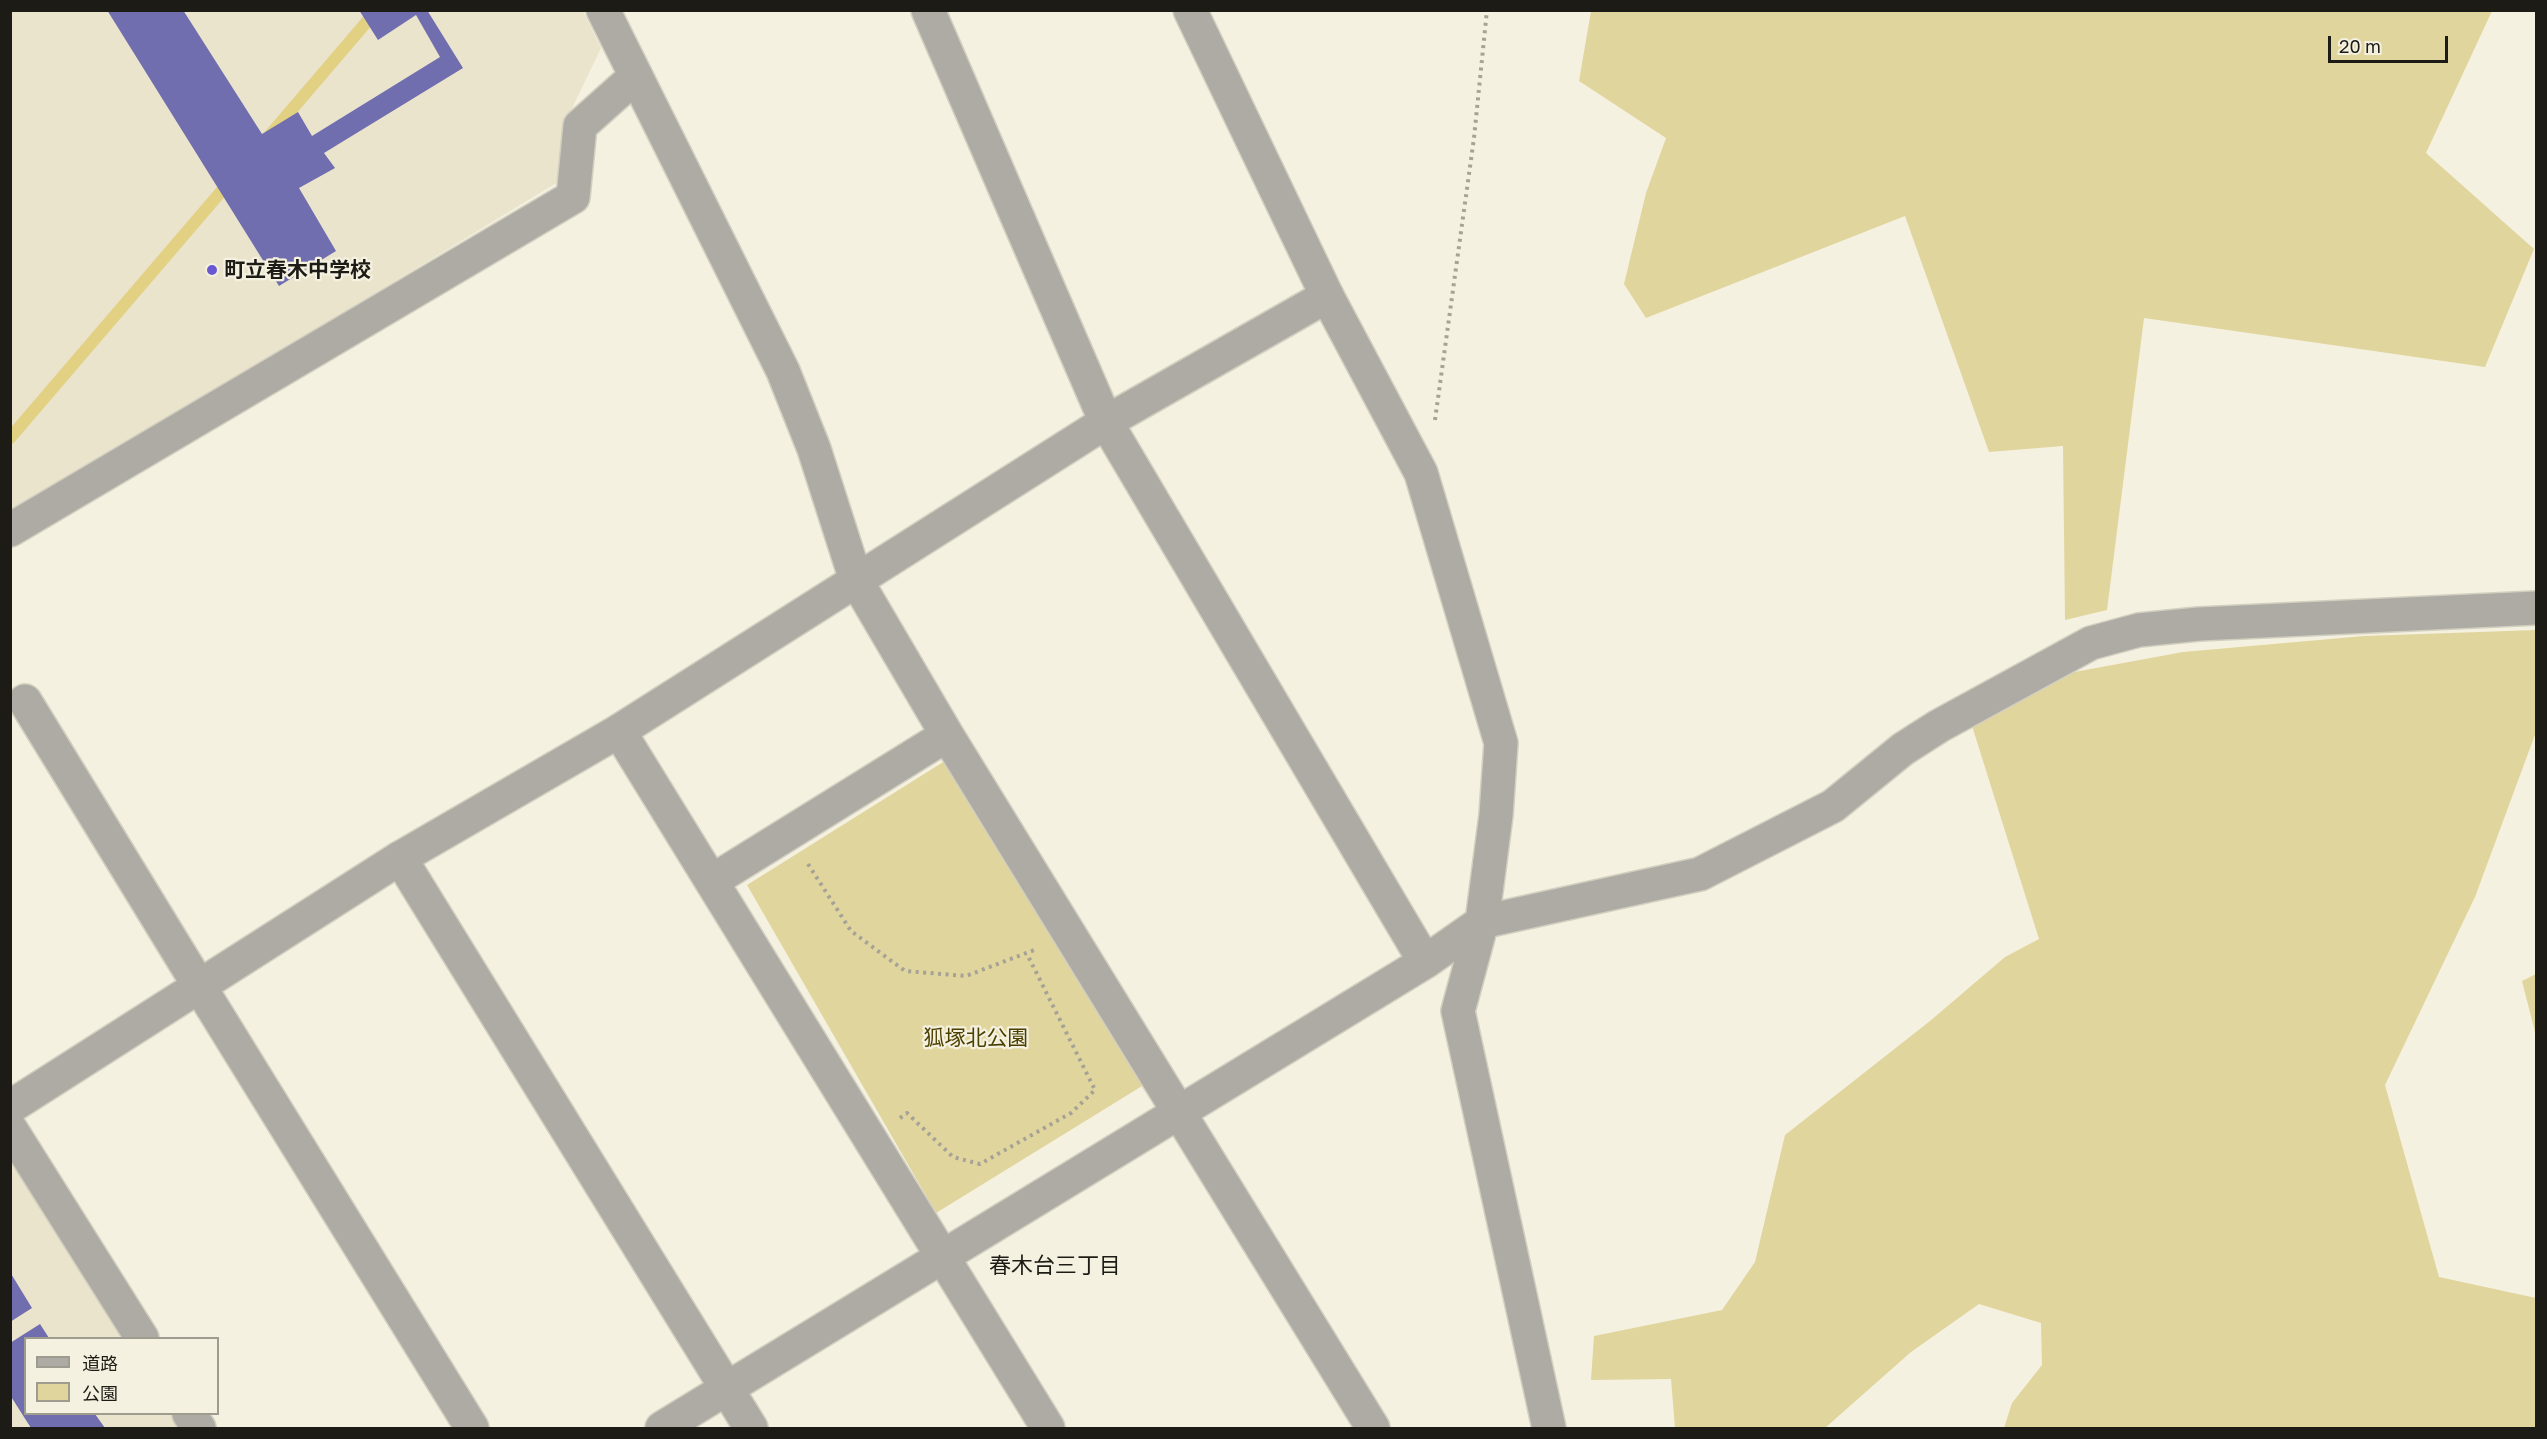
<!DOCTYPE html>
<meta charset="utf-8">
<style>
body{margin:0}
#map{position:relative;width:2547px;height:1439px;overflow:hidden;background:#f5f1e0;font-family:"Golos Text","Noto Sans JP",sans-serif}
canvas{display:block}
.frame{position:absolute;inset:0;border:12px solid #1c1b15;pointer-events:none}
.legend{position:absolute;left:24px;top:1337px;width:195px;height:78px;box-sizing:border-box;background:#f5f1e0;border:2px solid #9e9b8f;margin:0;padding:8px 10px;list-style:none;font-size:18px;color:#1c1b15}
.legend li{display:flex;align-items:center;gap:12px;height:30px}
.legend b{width:30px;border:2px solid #9e9b8f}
.scale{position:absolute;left:2328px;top:36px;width:120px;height:27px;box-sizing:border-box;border:3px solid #1c1b15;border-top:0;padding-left:8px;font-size:18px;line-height:21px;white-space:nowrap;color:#1c1b15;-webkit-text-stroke:4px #f5f1e0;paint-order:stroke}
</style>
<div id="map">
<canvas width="2547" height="1439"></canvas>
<div class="frame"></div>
<ul class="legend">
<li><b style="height:8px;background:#adaba4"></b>道路</li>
<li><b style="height:16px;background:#e1d59e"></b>公園</li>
</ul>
<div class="scale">20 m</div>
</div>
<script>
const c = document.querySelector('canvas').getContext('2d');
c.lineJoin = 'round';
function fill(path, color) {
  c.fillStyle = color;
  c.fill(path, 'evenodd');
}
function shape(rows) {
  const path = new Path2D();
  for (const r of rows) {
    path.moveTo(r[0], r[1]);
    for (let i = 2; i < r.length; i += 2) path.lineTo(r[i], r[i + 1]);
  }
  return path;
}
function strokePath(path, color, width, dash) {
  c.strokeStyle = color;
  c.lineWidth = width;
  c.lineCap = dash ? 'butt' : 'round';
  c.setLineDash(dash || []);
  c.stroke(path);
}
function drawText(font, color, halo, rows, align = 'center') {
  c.font = font + ' "Golos Text","Noto Sans JP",sans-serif';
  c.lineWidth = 4.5;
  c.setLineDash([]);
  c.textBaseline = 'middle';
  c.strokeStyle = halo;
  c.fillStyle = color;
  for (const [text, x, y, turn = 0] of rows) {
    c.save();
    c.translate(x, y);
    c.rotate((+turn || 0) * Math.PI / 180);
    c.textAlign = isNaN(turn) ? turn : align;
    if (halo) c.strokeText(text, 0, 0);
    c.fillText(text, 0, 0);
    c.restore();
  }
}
const built = shape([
 [11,11,583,11,601,48,564,125,558,182,11,515],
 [10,1161,123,1338,26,1338,26,1414,171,1414,180,1428,11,1428]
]);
const green = shape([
 [1591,11,2492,11,2426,153,2534,249,2485,367,2144,318,2107,610,2065,620,2063,446,1989,452,1905,216,1646,318,1624,284,1646,193,1666,138,1579,81],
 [2536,630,2536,732,2475,897,2385,1085,2439,1277,2536,1298,2536,1428,2004,1428,2012,1403,2042,1365,2041,1323,1979,1304,1911,1352,1825,1428,1675,1428,1671,1379,1591,1380,1594,1336,1722,1310,1755,1262,1785,1135,1930,1021,2005,957,2039,939,1972,726,2069,673,2183,652,2364,636],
 [948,759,1147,1083,936,1213,747,885],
 [2536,974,2536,1036,2522,981]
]);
const stream = shape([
 [270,135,376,11],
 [10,438,231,180]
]);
const building = shape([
 [107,10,183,10,262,134,298,112,312,136,440,57,416,15,378,40,359,10,427,10,463,68,324,153,335,168,299,188,336,251,279,286],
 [10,1272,32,1308,10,1322],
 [40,1324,49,1338,26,1338,26,1414,95,1414,105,1428,31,1428,10,1395,10,1343]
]);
const path = shape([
 [1435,420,1474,138,1487,10],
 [808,864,851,931,905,971,966,976,1037,949],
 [900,1118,907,1113,953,1157,980,1164,1071,1113,1095,1090,1027,954]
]);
const minor = shape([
 [603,10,783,371,814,449,856,580,947,735,1373,1428],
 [928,10,1106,422,1425,962],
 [1190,10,1327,296,1421,473,1501,743,1496,815,1482,922,1458,1011,1549,1428],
 [10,530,573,197,580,126,636,76],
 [25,701,198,984],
 [619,731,1048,1428],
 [400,858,751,1428],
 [712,881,947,735],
 [10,1128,142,1338],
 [189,1414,199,1428],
 [662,1428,1425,962,1482,922,1700,874,1833,806,1903,749,1939,726,2091,643,2139,630,2199,624,2536,608]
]);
const tertiary = shape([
 [198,984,472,1428],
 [10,1107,400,858,619,731,1106,422,1327,296]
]);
const markers = [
 [212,270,6,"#6858d2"]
];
const poiNames = [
 ["町立春木中学校",224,270]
];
const parkNames = [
 ["狐塚北公園",976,1038]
];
const neighbourhoodNames = [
 ["春木台三丁目",1055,1266]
];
fill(built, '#eae4cc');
fill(green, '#e1d59e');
strokePath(stream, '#e2d083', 12);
fill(building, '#706eaf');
strokePath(minor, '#d2cfc0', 36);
strokePath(tertiary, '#d2cfc0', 36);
strokePath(path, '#a6a396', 4, [3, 4.5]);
strokePath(minor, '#adaba4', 33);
strokePath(tertiary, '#adaba4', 33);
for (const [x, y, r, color] of markers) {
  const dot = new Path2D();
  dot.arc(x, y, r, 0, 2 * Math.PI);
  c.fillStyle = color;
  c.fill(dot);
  strokePath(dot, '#f5f1e0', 2);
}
drawText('bold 21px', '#1c1b15', '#f5f1e0', poiNames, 'left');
drawText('21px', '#4c4000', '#f5f1e0', parkNames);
drawText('22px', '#1c1b15', '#f5f1e0', neighbourhoodNames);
</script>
